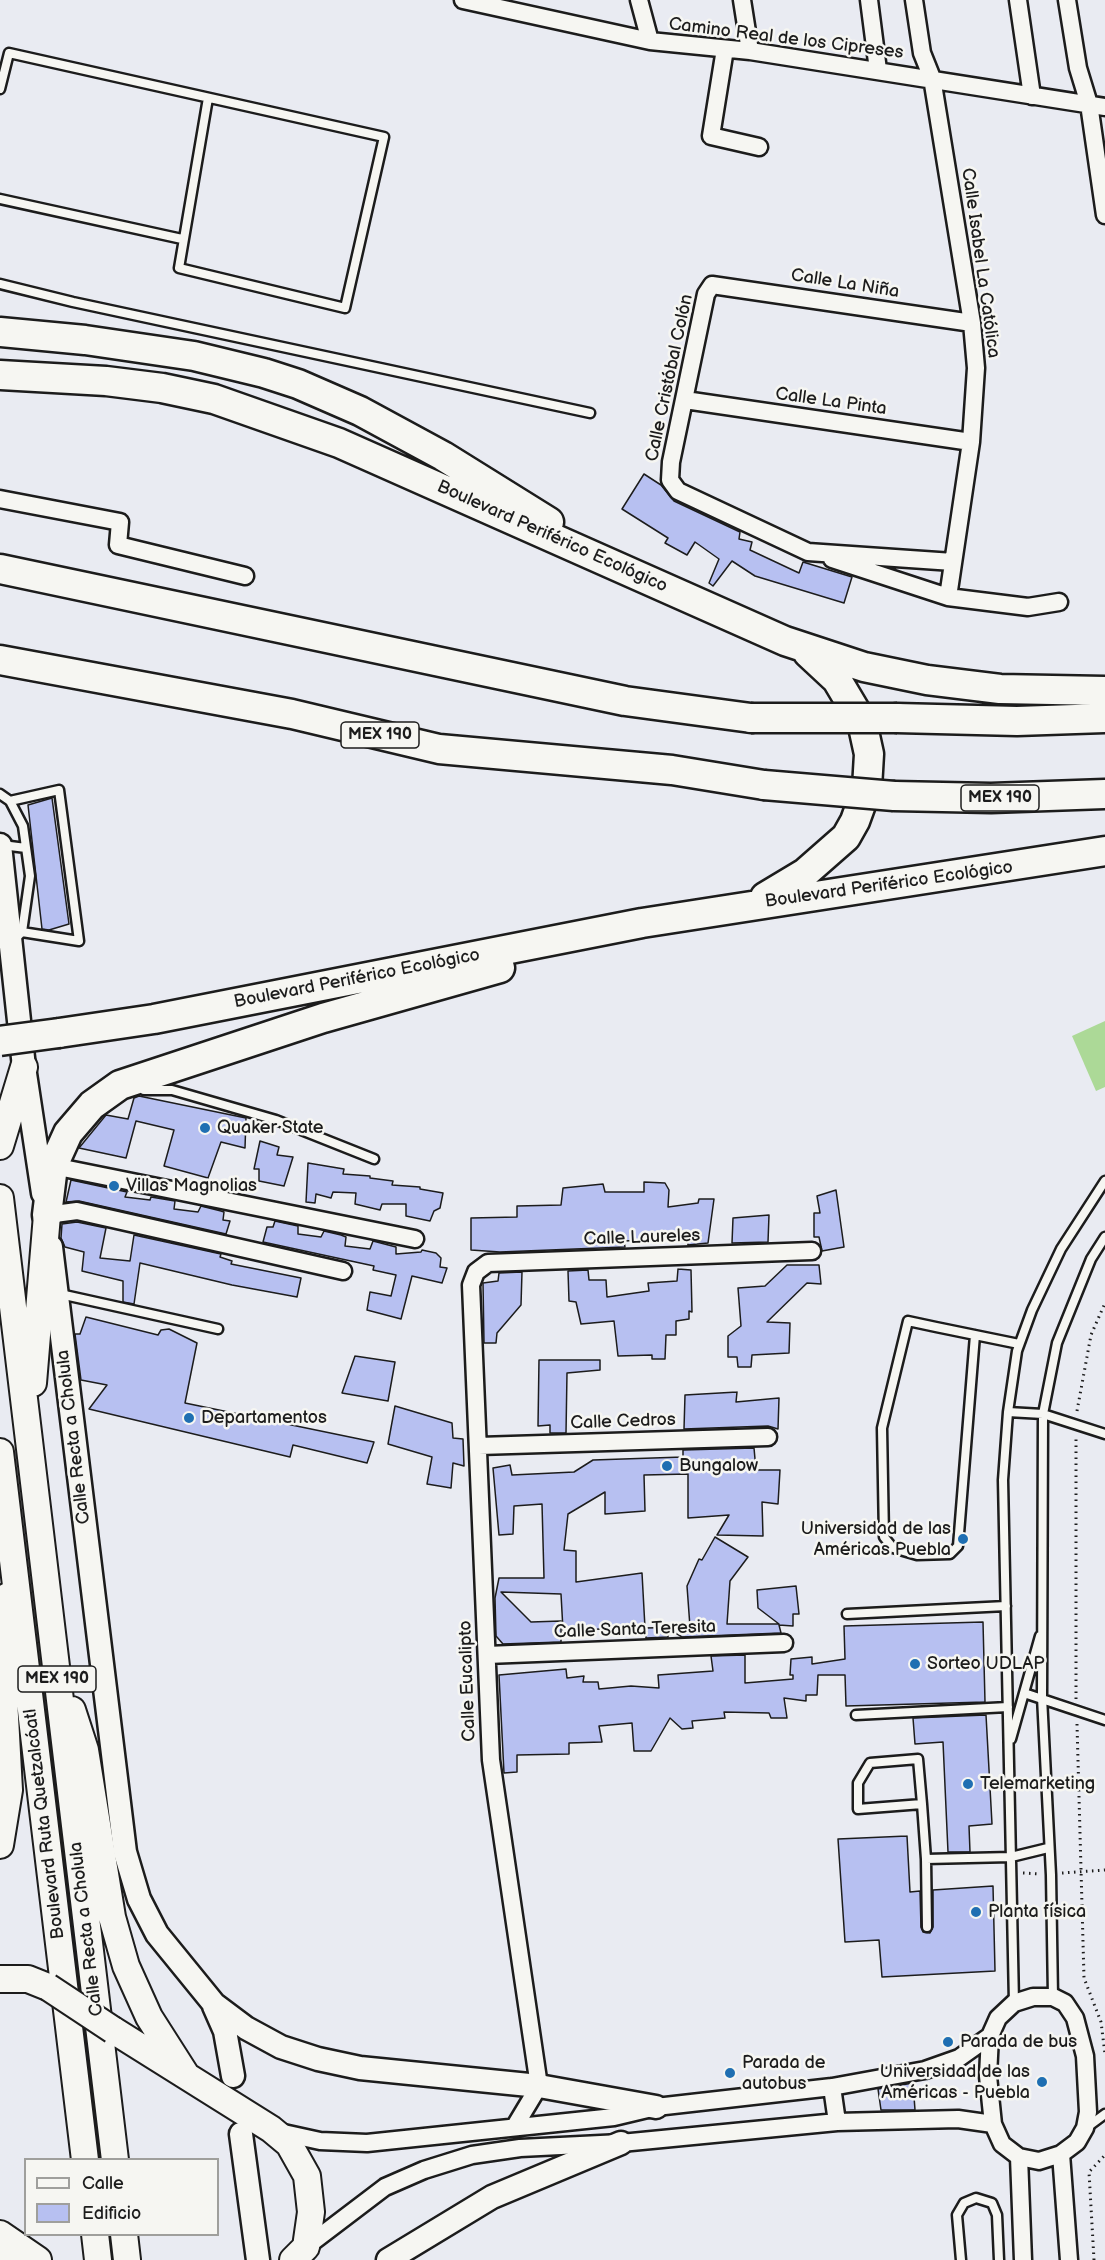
<!DOCTYPE html>
<meta charset="utf-8">
<style>
body{margin:0}
#map{position:relative;width:1105px;height:2260px;overflow:hidden;background:#e9ebf2;font-family:"Balsamiq Sans",sans-serif}
canvas{display:block}
.legend{position:absolute;left:24px;top:2158px;width:195px;height:78px;box-sizing:border-box;background:#f6f6f2;border:2px solid #9f9f9c;margin:0;padding:8px 10px;list-style:none;font-size:18px;color:#1c1c1c}
.legend li{display:flex;align-items:center;gap:12px;height:30px}
.legend b{width:30px;border:2px solid #9f9f9c}
</style>
<div id="map">
<canvas width="1105" height="2260"></canvas>
<ul class="legend">
<li><b style="height:8px;background:#f6f6f2"></b>Calle</li>
<li><b style="height:16px;background:#b7c0f1"></b>Edificio</li>
</ul>
</div>
<script>
const c = document.querySelector('canvas').getContext('2d');
c.lineJoin = 'round';
function fill(path, color) {
  c.fillStyle = color;
  c.fill(path, 'evenodd');
}
function shape(rows) {
  const path = new Path2D();
  for (const r of rows) {
    path.moveTo(r[0], r[1]);
    for (let i = 2; i < r.length; i += 2) path.lineTo(r[i], r[i + 1]);
  }
  return path;
}
function strokePath(path, color, width, dash) {
  c.strokeStyle = color;
  c.lineWidth = width;
  c.lineCap = dash ? 'butt' : 'round';
  c.setLineDash(dash || []);
  c.stroke(path);
}
function drawText(font, color, halo, rows, align = 'center') {
  c.font = font + ' "Balsamiq Sans",sans-serif';
  c.lineWidth = 5;
  c.setLineDash([]);
  c.textBaseline = 'middle';
  c.strokeStyle = halo;
  c.fillStyle = color;
  for (const [text, x, y, turn = 0] of rows) {
    c.save();
    c.translate(x, y);
    c.rotate((+turn || 0) * Math.PI / 180);
    c.textAlign = isNaN(turn) ? turn : align;
    if (halo) c.strokeText(text, 0, 0);
    c.fillText(text, 0, 0);
    c.restore();
  }
}
const green = shape([
 [1105,1021,1105,1087,1096,1091,1072,1036]
]);
const building = shape([
 [644,474,661,485,674,501,740,532,739,539,752,542,750,550,799,573,803,562,852,577,844,603,755,576,732,561,713,586,709,583,719,559,695,542,687,555,665,543,668,538,622,509,644,474],
 [52,798,69,924,49,930,42,929,28,805,52,798],
 [139,1096,246,1118,245,1148,221,1142,208,1178,164,1166,174,1130,136,1121,126,1158,79,1148,106,1115,128,1119,134,1098,139,1096],
 [260,1141,279,1147,277,1155,293,1157,284,1186,259,1181,259,1169,254,1169,260,1141],
 [308,1163,344,1169,343,1174,370,1176,370,1178,393,1181,392,1185,420,1187,420,1189,443,1193,440,1208,434,1211,430,1221,406,1216,406,1204,382,1204,380,1210,355,1204,356,1193,333,1192,331,1198,316,1194,315,1203,306,1202,308,1163],
 [71,1180,127,1192,125,1197,150,1200,151,1197,175,1201,174,1209,198,1212,201,1206,221,1211,224,1212,223,1220,230,1221,226,1234,79,1201,66,1202,71,1180],
 [644,1182,665,1183,669,1190,668,1207,698,1203,699,1199,714,1199,708,1243,688,1245,687,1238,624,1241,625,1247,500,1252,471,1250,471,1218,517,1217,517,1206,561,1205,563,1188,603,1184,605,1192,644,1192,644,1182],
 [836,1190,844,1247,822,1251,819,1237,814,1237,814,1213,820,1213,817,1196,836,1190],
 [769,1215,768,1242,732,1243,733,1218,769,1215],
 [275,1221,298,1226,298,1234,321,1237,324,1231,341,1235,346,1237,345,1246,370,1249,373,1241,396,1247,396,1254,421,1252,422,1250,436,1253,441,1258,440,1267,447,1268,442,1283,412,1276,401,1319,367,1310,370,1292,391,1296,396,1275,373,1270,374,1266,263,1242,267,1227,273,1227,275,1221],
 [77,1222,106,1228,100,1258,130,1261,134,1235,221,1254,220,1257,232,1261,231,1264,301,1278,297,1297,232,1285,140,1263,134,1304,123,1302,123,1281,82,1271,84,1252,65,1247,61,1238,62,1224,77,1222],
 [787,1265,819,1265,821,1284,807,1283,767,1322,790,1323,789,1353,752,1355,751,1367,738,1367,737,1357,728,1357,728,1336,741,1326,738,1288,765,1286,787,1265],
 [678,1269,691,1270,692,1312,689,1311,689,1319,676,1321,676,1335,666,1335,665,1359,652,1359,652,1355,618,1356,614,1321,581,1324,576,1302,569,1301,568,1271,588,1270,589,1280,606,1280,607,1297,649,1291,648,1283,677,1281,678,1269],
 [522,1272,521,1305,497,1333,496,1343,484,1343,483,1283,498,1281,499,1273,522,1272],
 [86,1317,158,1335,161,1330,169,1329,197,1343,185,1403,374,1442,367,1463,293,1445,290,1457,89,1409,107,1385,81,1380,75,1334,80,1334,86,1317],
 [355,1356,395,1362,388,1401,342,1393,355,1356],
 [539,1360,600,1360,600,1370,567,1373,566,1433,550,1433,550,1425,538,1426,539,1360],
 [737,1392,736,1402,779,1398,778,1429,768,1426,684,1429,685,1395,737,1392],
 [395,1406,452,1423,453,1438,463,1439,464,1466,453,1463,451,1488,427,1484,432,1457,388,1444,395,1406],
 [754,1448,756,1470,780,1470,778,1504,762,1502,763,1536,717,1535,729,1515,688,1518,688,1474,644,1475,645,1511,605,1514,605,1492,568,1514,564,1550,576,1551,576,1582,642,1573,645,1628,563,1630,561,1594,501,1592,531,1622,561,1621,561,1642,503,1644,496,1636,495,1598,499,1578,544,1578,542,1504,514,1506,513,1534,499,1535,493,1468,510,1465,512,1475,574,1472,593,1460,683,1457,683,1450,754,1448],
 [715,1537,748,1557,730,1581,727,1624,779,1624,758,1608,757,1590,796,1586,799,1614,793,1614,793,1626,779,1625,781,1633,682,1637,668,1628,668,1637,646,1638,645,1628,690,1627,687,1586,699,1559,702,1560,715,1537],
 [983,1622,985,1702,846,1706,845,1675,818,1675,817,1695,806,1695,806,1701,784,1698,787,1718,771,1718,769,1713,724,1712,725,1718,692,1721,693,1728,682,1729,670,1718,651,1751,634,1751,632,1723,599,1726,602,1742,569,1743,569,1754,517,1755,517,1772,504,1773,499,1675,566,1669,567,1678,584,1676,583,1682,598,1682,599,1689,631,1686,659,1688,658,1675,713,1671,711,1656,745,1655,745,1683,793,1679,793,1675,790,1675,791,1659,812,1657,812,1664,845,1659,844,1626,983,1622],
 [986,1715,992,1824,969,1826,970,1852,948,1852,943,1742,915,1744,913,1718,986,1715],
 [907,1836,910,1892,920,1891,921,1927,923,1932,930,1933,933,1927,933,1890,993,1886,995,1971,882,1977,879,1940,845,1942,838,1839,907,1836],
 [913,2083,915,2110,881,2110,878,2089,913,2083]
]);
const path = shape([
 [1077,1411,1091,1335,1105,1303],
 [1076,1699,1076,1436],
 [1077,1724,1084,1978,1101,2022,1105,2054],
 [1023,1873,1041,1874],
 [1062,1873,1105,1870],
 [1094,2260,1089,2172,1105,2155]
]);
const lane = shape([
 [0,89,9,53,384,137,345,308,179,268,208,98],
 [0,199,182,239],
 [0,284,73,302,590,413],
 [0,794,10,801,23,826,30,876,22,932,18,936],
 [10,801,59,790,79,941,22,932],
 [2,845,26,848],
 [144,1090,172,1090,276,1120,374,1159],
 [60,1294,218,1329],
 [975,1335,958,1546,950,1554,917,1555,893,1548,884,1537,882,1428,908,1321,936,1327,975,1335,1019,1344],
 [1008,1412,1043,1414,1105,1434],
 [847,1614,1006,1606],
 [1024,1693,1105,1720],
 [856,1715,1008,1707],
 [1011,1739,1040,1636],
 [922,1804,858,1809,858,1783,870,1763,918,1759,922,1804,926,1859],
 [927,1927,926,1859,1011,1857,1048,1848],
 [1053,1997,1051,1875,1042,1697,1043,1414,1057,1343,1091,1259,1105,1237],
 [1014,2003,1003,1480,1008,1412,1017,1351,1032,1310,1061,1249,1105,1181],
 [1086,2128,1105,2114],
 [961,2260,957,2215,964,2203,976,2198,992,2203,997,2215,999,2260]
]);
const street = shape([
 [463,0,650,41,750,51,1105,107],
 [639,0,650,41],
 [742,0,750,51],
 [869,0,878,70],
 [914,0,922,53,932,78,972,323,976,368,971,442,948,597],
 [1018,0,1032,96],
 [1067,0,1078,68,1089,104,1105,215],
 [725,49,711,136,759,147],
 [685,400,971,442],
 [0,499,120,522,118,545,245,576],
 [832,559,948,597,1028,607,1059,602],
 [953,562,808,552,678,491,670,480,671,462,706,294,712,285,972,323],
 [53,1166,415,1239],
 [47,1215,77,1211,343,1271],
 [479,1446,768,1437],
 [487,1655,784,1643],
 [832,2087,837,2122],
 [515,2126,539,2086,491,1760,471,1285,476,1272,488,1263,812,1251],
 [279,2132,320,2141,367,2143,614,2117,656,2107,832,2087,925,2070,959,2058,990,2036,998,2018,1014,2003,1033,1997,1053,1997,1065,2003,1075,2018,1085,2056,1088,2112,1085,2128,1077,2142,1061,2154,1039,2161,1019,2157,1002,2144,993,2124,988,2076,990,2036],
 [1061,2154,1069,2260],
 [1019,2157,1023,2260],
 [306,2247,385,2187,424,2170,472,2155,520,2148,621,2143,837,2122,958,2119,993,2124]
]);
const secondary = shape([
 [0,845,24,1067,43,1193],
 [51,1247,125,1852,139,1899,157,1934,214,2004,246,2028,281,2047,318,2059,360,2068,539,2086,656,2107],
 [214,2006,225,2031,233,2076],
 [241,2134,258,2260],
 [388,2260,492,2197,621,2143]
]);
const primary = shape([
 [0,1146,24,1067],
 [0,1198,115,2160],
 [33,1383,47,1215],
 [0,1452,85,2160],
 [72,1710,85,1750,112,1917,126,1966,149,2017,186,2075],
 [0,1845,9,1790,2,1662,8,1596],
 [0,1979,28,1979,48,1987],
 [113,2030,271,2129,289,2144,307,2176,311,2212,306,2247,293,2260],
 [0,2234,38,2260],
 [95,2234,98,2260],
 [124,2234,127,2260],
 [0,2258,2,2260]
]);
const highway = shape([
 [0,332,85,340,194,356,264,373,298,384,360,411,443,456,549,522],
 [0,375,106,381,162,388,214,399,339,443,785,641,864,667,927,680,1000,689,1105,691],
 [0,569,625,701,751,718],
 [0,660,292,714,439,749,672,770,764,785],
 [897,718,1017,721,1105,718],
 [894,796,991,798,1105,794],
 [765,897,805,873,846,837,855,821,867,788,869,754,862,722,837,680,808,653],
 [59,1033,154,1019,642,923,1105,851],
 [47,1215,53,1166,68,1133,92,1105,120,1085,323,1018,500,968]
]);
const primaryBridge = shape([
 [48,1987,113,2030]
]);
const highwayBridge = shape([
 [751,718,897,718],
 [764,785,894,796],
 [0,1041,59,1033]
]);
const markers = [
 [205,1128,6,"#1f6fb2"],
 [114,1186,6,"#1f6fb2"],
 [189,1418,6,"#1f6fb2"],
 [667,1466,6,"#1f6fb2"],
 [963,1539,6,"#1f6fb2"],
 [915,1664,6,"#1f6fb2"],
 [968,1784,6,"#1f6fb2"],
 [976,1912,6,"#1f6fb2"],
 [948,2042,6,"#1f6fb2"],
 [730,2073,6,"#1f6fb2"],
 [1042,2082,6,"#1f6fb2"]
];
const shields = [
 [380,735,78],
 [1000,798,78],
 [57,1679,78]
];
const shieldNames = [
 ["MEX 190",380,735],
 ["MEX 190",1000,798],
 ["MEX 190",57,1679]
];
const streetNames = [
 ["Camino Real de los Cipreses",786,39,7],
 ["Calle Isabel La Católica",980,263,82],
 ["Calle La Niña",845,284,9],
 ["Calle Cristóbal Colón",670,378,-78],
 ["Calle La Pinta",831,402,8],
 ["Boulevard Periférico Ecológico",552,537,24],
 ["Boulevard Periférico Ecológico",889,885,-8],
 ["Boulevard Periférico Ecológico",357,979,-11],
 ["Calle Laureles",642,1238,-2],
 ["Calle Cedros",623,1422,-2],
 ["Calle Recta a Cholula",74,1437,-97],
 ["Calle Santa Teresita",635,1630,-2],
 ["Calle Eucalipto",468,1681,-92],
 ["Boulevard Ruta Quetzalcóatl",45,1824,-97],
 ["Calle Recta a Cholula",87,1929,-97]
];
const poiNames = [
 ["Quaker State",217,1128],
 ["Villas Magnolias",126,1186],
 ["Departamentos",201,1418],
 ["Bungalow",679,1466],
 ["Universidad de las",951,1529,"right"],
 ["Américas Puebla",951,1550,"right"],
 ["Sorteo UDLAP",927,1664],
 ["Telemarketing",980,1784],
 ["Planta física",988,1912],
 ["Parada de bus",960,2042],
 ["Parada de",742,2063],
 ["autobus",742,2084],
 ["Universidad de las",1030,2072,"right"],
 ["Américas - Puebla",1030,2093,"right"]
];
fill(green, '#acd997');
fill(building, '#b7c0f1');
strokePath(building, '#1c1c1c', 1.5);
strokePath(lane, '#1c1c1c', 13);
strokePath(street, '#1c1c1c', 21);
strokePath(secondary, '#1c1c1c', 27);
strokePath(primary, '#1c1c1c', 30);
strokePath(highway, '#1c1c1c', 33);
strokePath(path, '#1c1c1c', 3, [1.5, 4.5]);
strokePath(lane, '#f6f6f2', 8);
strokePath(street, '#f6f6f2', 16);
strokePath(secondary, '#f6f6f2', 22);
strokePath(primary, '#f6f6f2', 26);
strokePath(highway, '#f6f6f2', 28);
strokePath(primaryBridge, '#1c1c1c', 30, []);
strokePath(highwayBridge, '#1c1c1c', 33, []);
strokePath(primaryBridge, '#f6f6f2', 26);
strokePath(highwayBridge, '#f6f6f2', 28);
for (const [x, y, r, color] of markers) {
  const dot = new Path2D();
  dot.arc(x, y, r, 0, 2 * Math.PI);
  c.fillStyle = color;
  c.fill(dot);
  strokePath(dot, '#f6f6f2', 2);
}
for (const [x, y, w] of shields) {
  const box = new Path2D();
  box.roundRect(x - w / 2, y - 13, w, 26, 4.5);
  c.fillStyle = '#f6f6f2';
  c.fill(box);
  strokePath(box, '#1c1c1c', 1.5);
}
drawText('bold 16px', '#1c1c1c', null, shieldNames);
drawText('18px', '#1c1c1c', '#f6f6f2', streetNames);
drawText('18px', '#1c1c1c', '#f6f6f2', poiNames, 'left');
</script>
